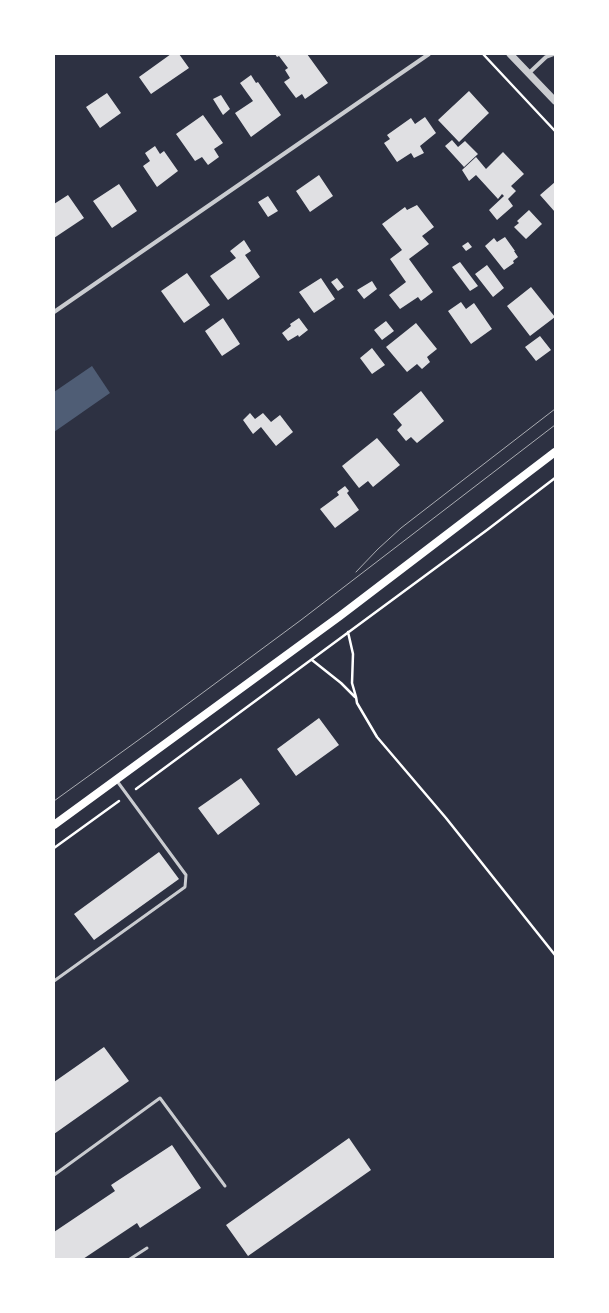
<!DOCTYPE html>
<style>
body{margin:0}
#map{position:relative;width:609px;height:1313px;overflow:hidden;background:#2d3142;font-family:Barlow,sans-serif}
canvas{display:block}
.frame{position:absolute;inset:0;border:55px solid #fff;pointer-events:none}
</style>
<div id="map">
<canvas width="609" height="1313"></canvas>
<div class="frame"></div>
</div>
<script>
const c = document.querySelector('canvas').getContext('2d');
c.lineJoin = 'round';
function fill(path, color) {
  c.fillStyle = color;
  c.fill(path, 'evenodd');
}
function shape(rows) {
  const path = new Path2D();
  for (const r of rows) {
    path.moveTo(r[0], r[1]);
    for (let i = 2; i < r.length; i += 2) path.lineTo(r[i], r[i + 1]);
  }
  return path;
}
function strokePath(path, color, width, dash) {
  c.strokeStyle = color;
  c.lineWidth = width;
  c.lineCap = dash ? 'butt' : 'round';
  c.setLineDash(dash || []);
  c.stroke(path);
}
const water = shape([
 [92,366,110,393,54,432,54,392]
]);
const building = shape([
 [171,54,179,54,189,68,151,94,139,77],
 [275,54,305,54,306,55,307,54,328,83,305,99,302,94,296,98,284,82,290,78,285,70,288,68,279,56,277,57],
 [251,75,256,83,258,82,281,115,251,137,235,113,253,101,240,83],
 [469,91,489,113,459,142,438,120],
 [107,93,121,113,100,128,86,107],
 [221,95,230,109,223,115,213,99],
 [203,115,223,143,214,149,219,157,208,165,202,157,195,161,176,134],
 [425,117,436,133,420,146,424,153,414,158,411,153,397,162,384,143,390,139,387,135,411,118,415,124],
 [452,140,458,147,465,141,478,154,464,167,445,146],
 [155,146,160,154,164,151,178,171,157,187,143,166,150,161,145,153],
 [503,152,524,174,511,186,516,191,508,199,513,206,497,220,489,210,504,196,502,194,498,199,476,175,469,181,462,170,476,157,486,169],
 [319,175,333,196,310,212,296,191],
 [555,182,555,212,540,195],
 [119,184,137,211,112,228,93,201],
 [68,195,84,218,54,238,54,204],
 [268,196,278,211,268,217,258,202],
 [417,205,434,227,422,236,429,244,409,259,433,292,421,301,418,297,400,309,389,295,406,282,390,259,402,250,382,224,405,207,407,210],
 [529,210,542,224,526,239,514,227,519,223,517,221],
 [505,237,515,251,514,251,518,257,513,261,514,263,504,270,485,246,494,238,497,242],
 [244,240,251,251,245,255,260,277,228,300,210,276,236,258,230,251],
 [468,242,472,247,466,251,462,246],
 [460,262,478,286,470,291,452,267],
 [487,265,504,288,493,297,475,274],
 [187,273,210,305,184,323,161,291],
 [321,278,335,299,314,313,299,292],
 [337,278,344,287,338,291,331,282],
 [372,281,377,289,364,299,357,290],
 [531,287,555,317,530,336,507,306],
 [461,302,466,309,474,303,492,329,471,344,448,311],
 [223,318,240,344,222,356,205,331],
 [299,318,308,330,299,337,298,335,288,341,282,333,291,326,290,324],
 [386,321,394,331,382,340,374,330],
 [416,323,437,349,427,357,430,362,422,369,417,364,407,372,386,347],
 [540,336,551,350,536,361,525,347],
 [372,348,385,365,372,374,360,358],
 [421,391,444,421,417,443,411,437,406,441,397,430,402,425,393,414],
 [250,413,255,419,263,413,271,422,280,415,293,432,276,446,261,427,253,434,243,420],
 [377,438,400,465,373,487,368,481,359,488,342,466],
 [345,486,349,491,347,493,359,510,335,528,320,509,339,495,337,492],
 [319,718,339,745,296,776,277,749],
 [241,778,260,804,218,835,198,808],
 [159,852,179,879,94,940,74,914],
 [104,1047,129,1081,54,1134,54,1082],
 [349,1138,371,1170,248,1256,226,1225],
 [172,1145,201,1188,140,1228,137,1223,83,1259,54,1259,54,1232,115,1191,111,1185]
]);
const path = shape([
 [483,54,555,131],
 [348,632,353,654,352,683,356,697,357,703,377,737,446,818,555,955],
 [312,660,341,683,355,697],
 [136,789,487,530,555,478],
 [54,848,119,801]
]);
const service = shape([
 [54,981,185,887,186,875,117,781],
 [54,1175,160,1098,225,1186],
 [130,1259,147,1248]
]);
const minor = shape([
 [529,73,546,57,554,54],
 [54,312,429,54]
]);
const tertiary = shape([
 [510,54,555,101]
]);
const secondary = shape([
 [54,825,340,616,555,452]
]);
const tram = shape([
 [356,572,378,549,401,528,555,409],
 [54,801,151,731,301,620,555,425]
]);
fill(water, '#4f5d75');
fill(building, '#e0e0e3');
strokePath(path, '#fff', 2.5);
strokePath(service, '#caccd0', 3);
strokePath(minor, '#caccd0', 4);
strokePath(tertiary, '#caccd0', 7);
strokePath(secondary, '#fff', 8);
strokePath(tram, '#abadb3', 1);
</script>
